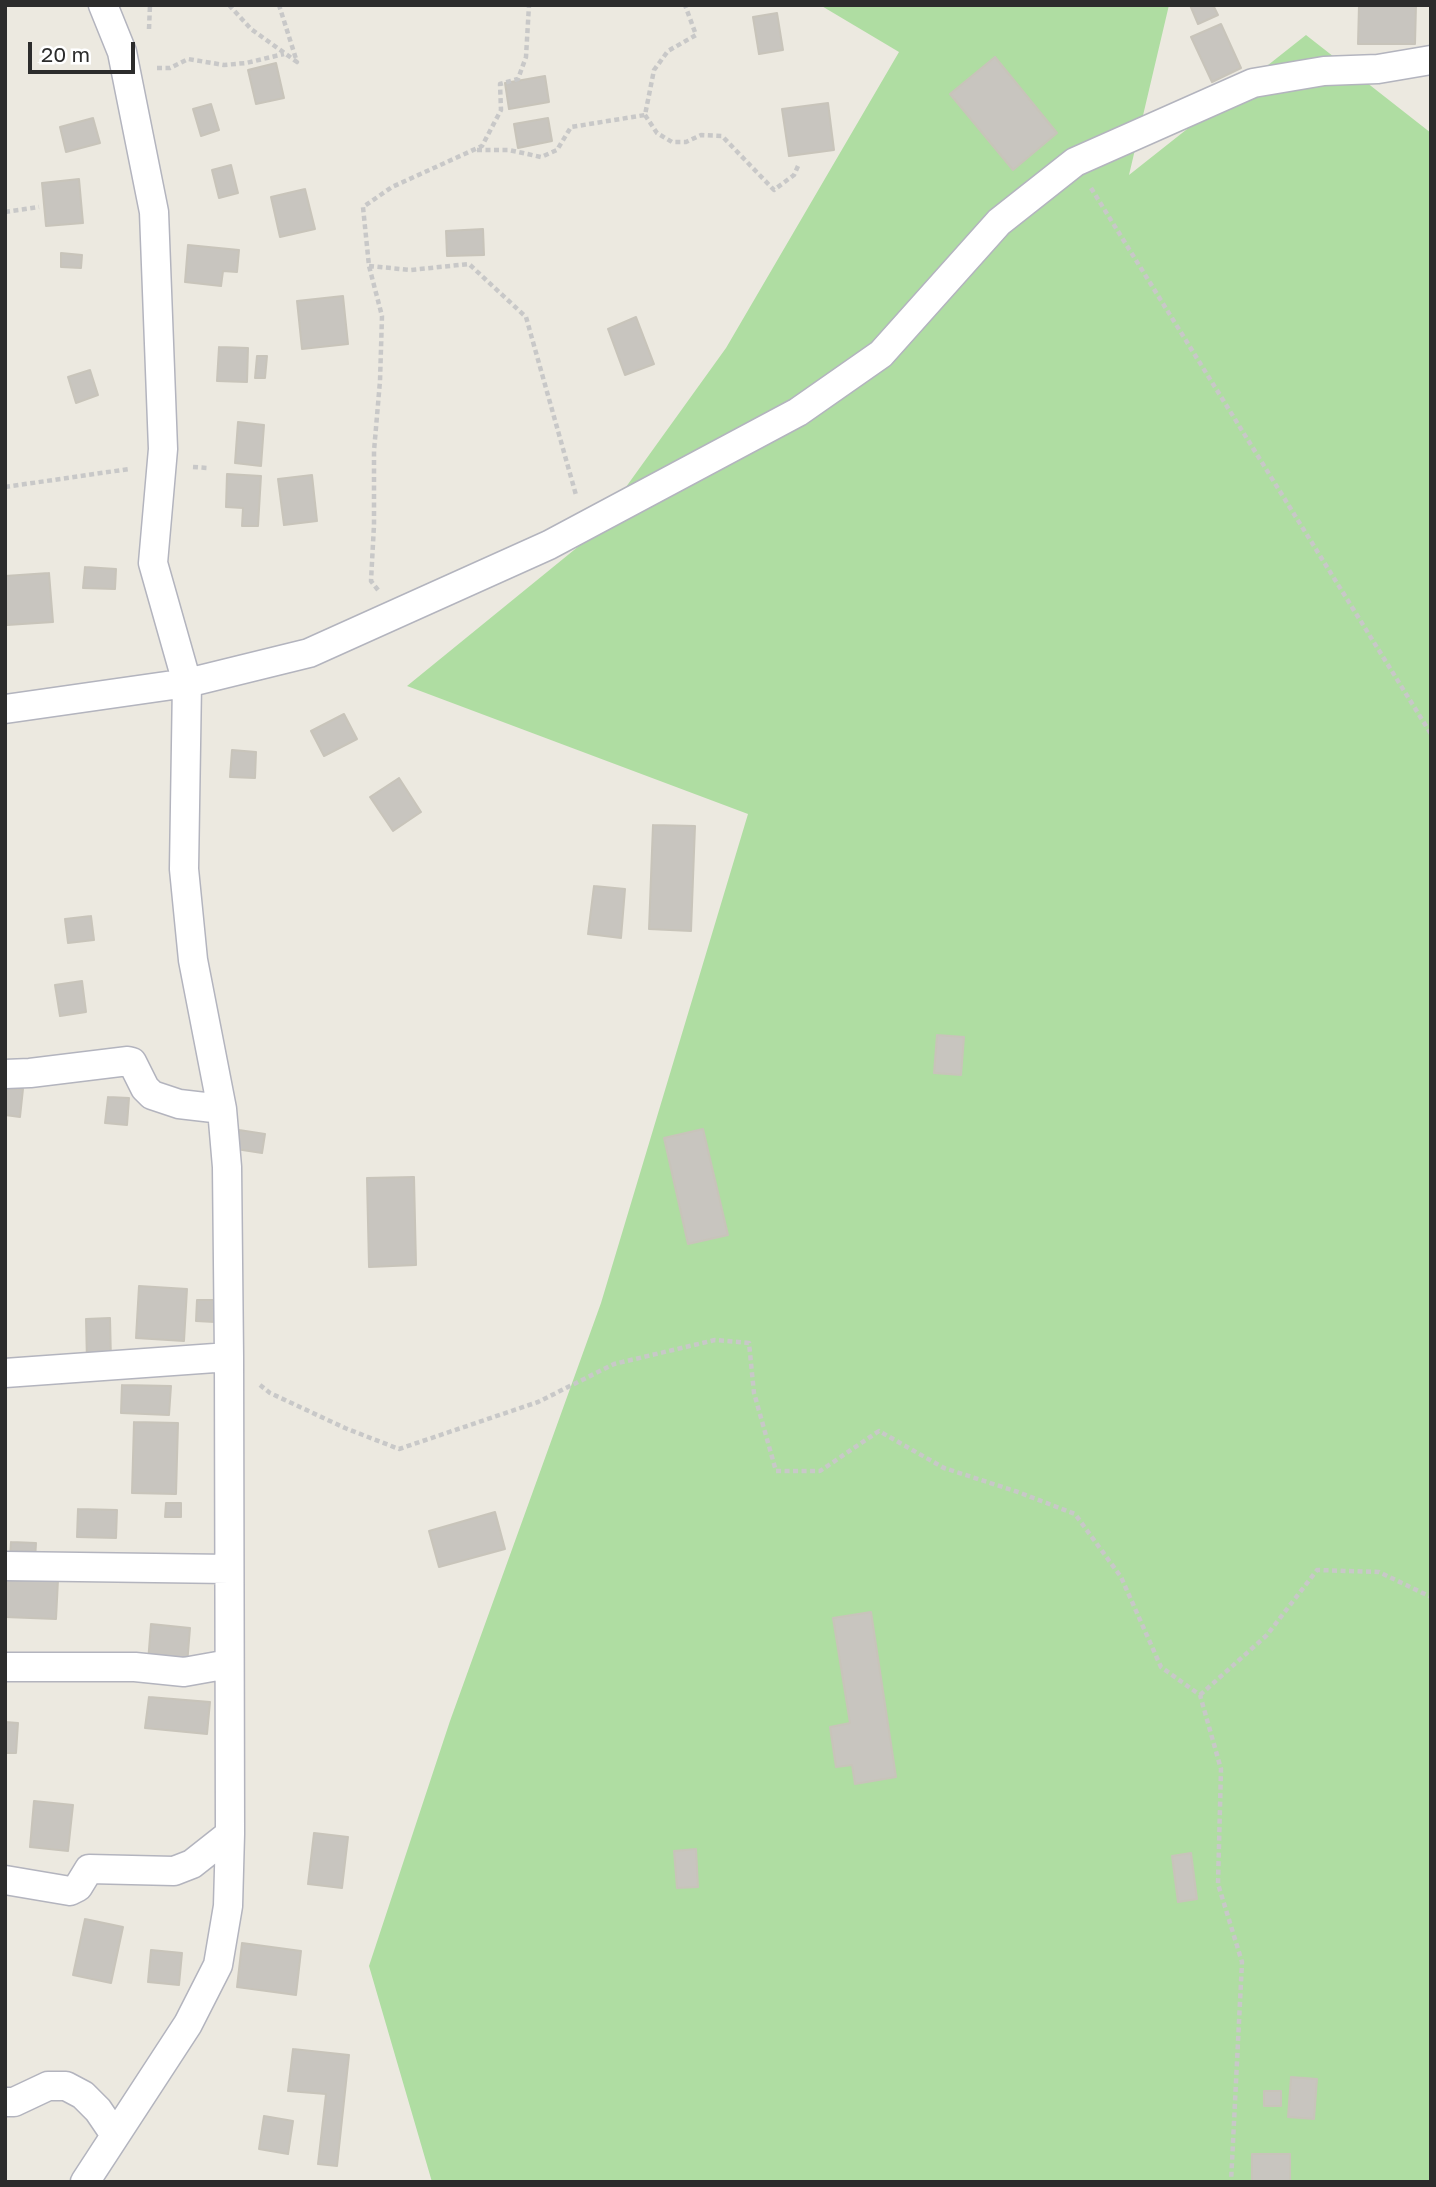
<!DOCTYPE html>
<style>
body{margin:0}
#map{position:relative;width:1436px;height:2187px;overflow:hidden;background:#ece9e0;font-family:"Golos Text",sans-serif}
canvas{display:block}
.frame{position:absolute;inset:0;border:7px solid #2c2c2c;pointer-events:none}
.scale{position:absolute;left:28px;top:42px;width:107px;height:32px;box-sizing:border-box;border:4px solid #2c2c2c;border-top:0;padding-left:9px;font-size:21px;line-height:24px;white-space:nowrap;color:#2c2c2c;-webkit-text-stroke:5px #fff;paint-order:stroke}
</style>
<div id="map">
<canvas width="1436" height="2187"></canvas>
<div class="frame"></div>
<div class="scale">20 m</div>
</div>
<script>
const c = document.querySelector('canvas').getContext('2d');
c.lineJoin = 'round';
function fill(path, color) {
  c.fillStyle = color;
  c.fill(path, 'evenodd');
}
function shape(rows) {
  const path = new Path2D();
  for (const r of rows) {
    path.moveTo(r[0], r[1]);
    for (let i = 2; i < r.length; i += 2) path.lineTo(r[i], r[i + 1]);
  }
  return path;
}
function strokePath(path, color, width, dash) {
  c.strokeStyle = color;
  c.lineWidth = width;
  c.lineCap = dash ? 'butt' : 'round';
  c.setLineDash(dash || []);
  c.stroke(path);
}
const green = shape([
 [820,5,1169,5,1129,175,1306,35,1431,133,1431,2182,432,2182,369,1966,450,1721,601,1303,748,814,407,686,590,537,726,348,899,52]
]);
const building = shape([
 [1190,5,1213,5,1218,15,1198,24,1190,5],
 [1359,5,1416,5,1415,44,1358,44,1359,5],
 [777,13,783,50,759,54,753,17,777,13],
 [1221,24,1241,68,1212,82,1191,37,1221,24],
 [995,57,1057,133,1013,170,950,94,995,57],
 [276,63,284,98,256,104,248,70,276,63],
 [545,76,549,102,509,109,505,83,545,76],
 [828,103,834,150,789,156,782,109,828,103],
 [211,104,219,130,201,136,193,109,211,104],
 [93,118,100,143,66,152,60,127,93,118],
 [548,118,552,141,518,148,514,124,548,118],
 [231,165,238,193,219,198,212,170,231,165],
 [79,179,83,223,46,226,42,183,79,179],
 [305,189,315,229,280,237,271,197,305,189],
 [483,229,484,255,447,256,446,231,483,229],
 [188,245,239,250,237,272,223,271,221,286,185,282,188,245],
 [61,253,82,255,81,268,61,267,61,253],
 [343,296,348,344,302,349,297,301,343,296],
 [636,317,654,364,625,375,608,329,636,317],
 [219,347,248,348,247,382,217,381,219,347],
 [257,356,267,356,265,378,255,378,257,356],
 [90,370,98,395,76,403,68,377,90,370],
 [238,422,264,425,261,466,235,463,238,422],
 [227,474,261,476,258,526,242,526,243,508,226,507,227,474],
 [312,475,317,521,284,525,278,479,312,475],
 [85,567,116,569,115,589,83,588,85,567],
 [49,573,53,622,7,625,5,576,49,573],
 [344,714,357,739,324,756,311,731,344,714],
 [232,750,256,752,255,778,230,777,232,750],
 [399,778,421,812,393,831,370,797,399,778],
 [653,825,695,826,691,931,649,929,653,825],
 [594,886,625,889,621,938,588,934,594,886],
 [91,916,94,940,68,943,65,919,91,916],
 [82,981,86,1012,60,1016,55,985,82,981],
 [937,1035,964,1037,961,1075,934,1073,937,1035],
 [5,1088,23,1089,20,1117,5,1115,5,1088],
 [108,1097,129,1098,127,1125,105,1123,108,1097],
 [703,1129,728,1235,688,1244,664,1138,703,1129],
 [239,1130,265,1134,262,1153,236,1149,239,1130],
 [414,1177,416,1265,369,1267,367,1178,414,1177],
 [139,1286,187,1289,184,1341,136,1338,139,1286],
 [197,1300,216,1300,215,1322,196,1321,197,1300],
 [110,1318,111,1361,87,1362,86,1319,110,1318],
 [122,1385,171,1386,169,1415,121,1413,122,1385],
 [134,1422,178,1423,176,1494,132,1493,134,1422],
 [166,1503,181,1503,181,1517,165,1517,166,1503],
 [78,1509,117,1510,116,1538,77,1537,78,1509],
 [495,1512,505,1549,439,1567,429,1531,495,1512],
 [11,1542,36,1543,35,1560,10,1559,11,1542],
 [5,1578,58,1580,56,1619,5,1617,5,1578],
 [871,1612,896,1777,855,1784,852,1765,836,1767,830,1727,850,1723,833,1618,871,1612],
 [151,1624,190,1628,187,1665,148,1662,151,1624],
 [149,1697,210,1702,207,1734,145,1728,149,1697],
 [5,1722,18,1723,16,1753,5,1753,5,1722],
 [34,1801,73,1805,68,1851,30,1847,34,1801],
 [314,1833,348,1837,342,1888,308,1884,314,1833],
 [696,1849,698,1887,677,1888,674,1851,696,1849],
 [1191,1853,1197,1899,1178,1902,1172,1856,1191,1853],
 [85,1919,123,1927,111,1983,73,1975,85,1919],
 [242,1943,301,1951,296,1995,237,1987,242,1943],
 [151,1950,182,1953,179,1985,148,1982,151,1950],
 [293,2049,349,2055,337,2166,318,2164,326,2094,288,2091,293,2049],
 [1291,2077,1317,2079,1314,2119,1288,2117,1291,2077],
 [1264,2091,1281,2091,1281,2106,1264,2106,1264,2091],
 [264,2116,293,2121,288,2154,259,2149,264,2116],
 [1252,2154,1290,2154,1290,2182,1252,2182,1252,2154]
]);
const path = shape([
 [229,5,251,29,297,62,279,5],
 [149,29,150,5],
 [157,68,170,68,188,59,224,65,246,63,284,54],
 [645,115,657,133,672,142,686,142,701,135,722,136,774,190,794,175,798,166],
 [477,150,509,150,541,157,557,150,571,127,645,115,654,70,668,51,696,35,685,5],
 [1091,188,1431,734],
 [5,212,39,207],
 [369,266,411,270,469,264,526,317,576,495],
 [193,467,208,468],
 [5,487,129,469],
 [378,590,371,581,374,525,374,451,380,381,382,316,369,266,363,207,392,187,482,146,501,110,500,84,518,79,526,57,529,5],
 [260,1385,270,1393,345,1428,399,1449,538,1402,614,1364,715,1340,749,1343,754,1393,776,1471,820,1471,879,1431,944,1468,1018,1492,1075,1514,1121,1577,1161,1667,1200,1695,1221,1769,1218,1884,1242,1962,1231,2182],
 [1200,1695,1267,1635,1317,1570,1379,1572,1431,1597]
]);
const minor = shape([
 [5,709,187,683,309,653,549,545,798,412,881,354,999,222,1075,162,1253,83,1324,71,1378,69,1431,60],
 [5,1074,30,1073,128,1061,132,1062,145,1088,152,1095,179,1104,222,1109],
 [5,1373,229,1357],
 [5,1566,229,1569],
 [5,1667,135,1667,184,1672,229,1664],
 [5,1880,70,1891,78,1887,89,1869,174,1871,192,1864,230,1834],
 [5,2102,14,2102,48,2086,66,2086,83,2095,98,2110,115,2135],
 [85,2182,188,2024,218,1965,228,1906,230,1834,229,1357,227,1167,222,1109,193,960,184,869,187,683,153,563,163,449,154,212,122,52,103,5]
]);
fill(green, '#afdda2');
fill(building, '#c8c5bf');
strokePath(building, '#c8c4ba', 2);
strokePath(minor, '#b3b4be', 31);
strokePath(path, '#c8c8c8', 4.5, [5, 3.5]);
strokePath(minor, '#fff', 28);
</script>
